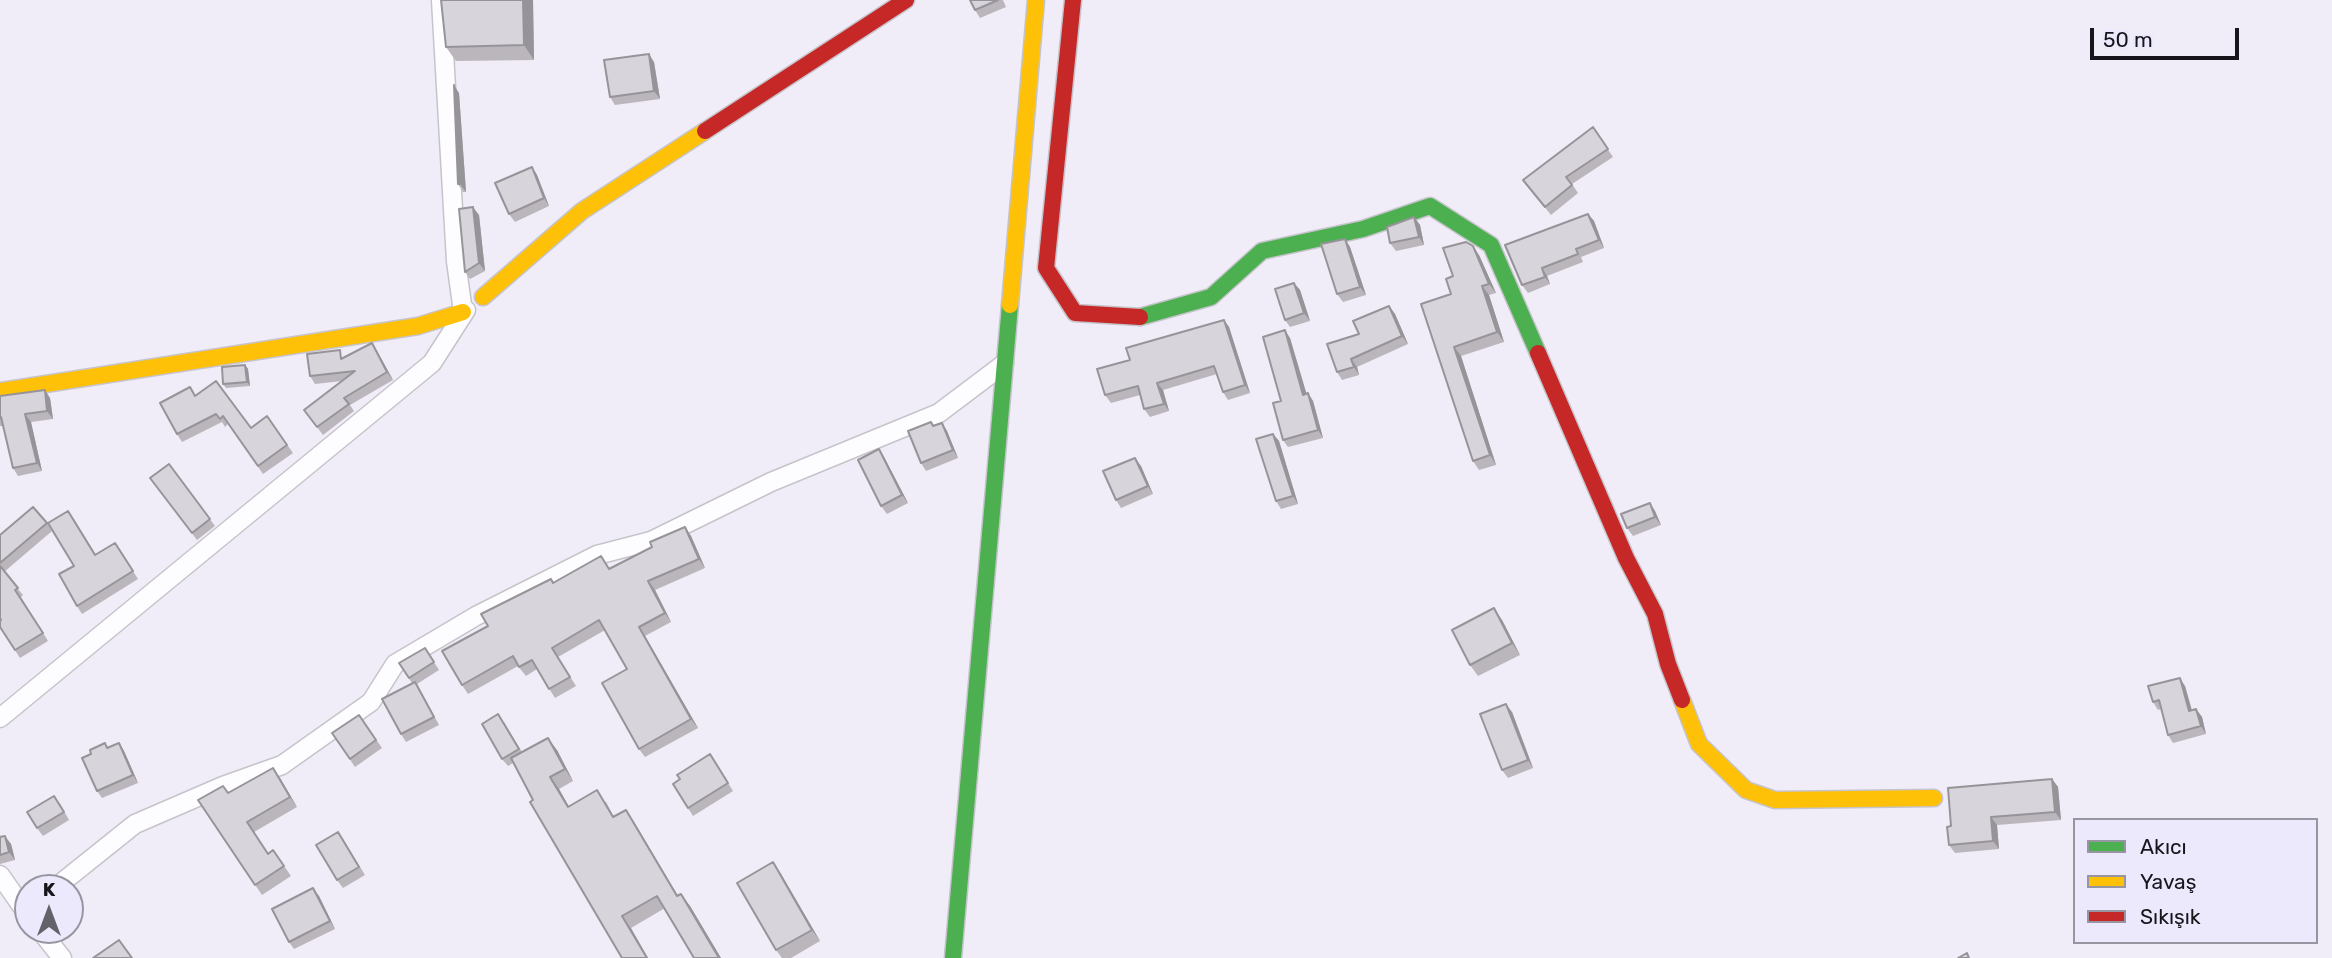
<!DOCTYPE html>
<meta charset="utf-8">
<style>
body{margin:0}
#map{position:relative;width:2332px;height:958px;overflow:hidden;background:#f0edf8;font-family:Rubik,sans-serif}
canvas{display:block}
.legend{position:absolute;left:2073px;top:818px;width:245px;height:126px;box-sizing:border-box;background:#ede9fc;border:2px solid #9795a2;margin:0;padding:9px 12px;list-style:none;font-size:21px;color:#17161c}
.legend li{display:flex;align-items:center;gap:14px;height:35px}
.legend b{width:35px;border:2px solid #9795a2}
.north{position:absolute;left:14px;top:874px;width:70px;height:70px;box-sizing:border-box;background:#ede9fc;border:2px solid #9795a2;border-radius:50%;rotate:0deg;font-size:19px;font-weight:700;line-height:28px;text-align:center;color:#17161c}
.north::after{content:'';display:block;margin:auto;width:24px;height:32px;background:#636169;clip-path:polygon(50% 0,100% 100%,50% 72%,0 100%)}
.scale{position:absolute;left:2090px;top:28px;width:149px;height:32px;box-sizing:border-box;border:4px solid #17161c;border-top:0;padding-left:9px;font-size:21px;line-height:24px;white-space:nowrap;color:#17161c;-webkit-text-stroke:5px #ede9fc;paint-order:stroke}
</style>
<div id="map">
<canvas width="2332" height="958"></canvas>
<ul class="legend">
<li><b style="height:9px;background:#4caf50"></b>Akıcı</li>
<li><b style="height:9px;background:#ffc107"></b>Yavaş</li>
<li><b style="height:9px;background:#c62828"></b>Sıkışık</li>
</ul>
<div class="north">K</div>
<div class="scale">50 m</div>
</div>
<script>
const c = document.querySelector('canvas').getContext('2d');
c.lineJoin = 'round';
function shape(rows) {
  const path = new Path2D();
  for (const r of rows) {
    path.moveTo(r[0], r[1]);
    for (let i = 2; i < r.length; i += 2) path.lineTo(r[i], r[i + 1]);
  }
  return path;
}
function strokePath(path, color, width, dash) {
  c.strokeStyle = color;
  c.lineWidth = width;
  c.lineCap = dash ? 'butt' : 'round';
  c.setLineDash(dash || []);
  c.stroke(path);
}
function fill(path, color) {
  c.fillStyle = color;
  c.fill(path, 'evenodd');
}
const street = shape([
 [441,0,456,261,463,312],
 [0,718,432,363,466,310],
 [0,875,28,915],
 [55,888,135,824,223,786,282,765,371,702,395,664,476,616,597,555,651,541,771,482,939,413,1004,364],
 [40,930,62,958]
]);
const fast = shape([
 [1140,317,1211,297,1262,251,1363,229,1430,206,1491,245,1538,353],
 [953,958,1010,305]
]);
const slow = shape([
 [483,297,582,211,705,131],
 [1010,305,1036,0],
 [0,391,418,326,463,312],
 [1682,700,1699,744,1746,790,1775,800,1934,798]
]);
const jam = shape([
 [1073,0,1046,268,1075,313,1140,317],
 [705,131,906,0],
 [1538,353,1626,558,1655,614,1668,664,1682,700]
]);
const wall = shape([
 [533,0,534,60,456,61,446,47],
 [970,0,1003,0,1006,7,980,18,975,10],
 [654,62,660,99,615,105,610,97],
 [459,93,466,192,463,192,458,184],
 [1593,127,1613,157,1572,184,1578,193,1551,215,1523,180],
 [532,167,537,175,549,206,515,222,509,214],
 [1588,214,1594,221,1604,248,1581,257,1583,262,1547,276,1550,284,1528,293,1522,285],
 [479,215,485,271,470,279,465,272],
 [1414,217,1420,225,1424,245,1396,251,1390,243],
 [1345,239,1350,247,1366,295,1343,302,1337,294],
 [1479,255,1496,293,1489,295,1504,342,1461,356,1496,465,1479,470,1473,461,1421,304,1451,294,1453,276],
 [1294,283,1300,290,1310,321,1290,327,1285,320],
 [1389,306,1395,314,1408,344,1357,367,1359,375,1342,380,1337,372,1359,334],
 [1224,320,1229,327,1250,393,1228,400,1223,392,1217,374,1163,390,1169,411,1150,417,1144,409,1140,395,1111,403,1105,395,1130,360],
 [1290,338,1306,394,1308,393,1313,401,1323,438,1288,447,1283,440,1281,401],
 [377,351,393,380,350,405,354,411,323,435,304,410,342,381,315,384,310,376,345,357],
 [245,365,248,369,250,386,226,388,223,384],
 [196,395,251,428,267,416,293,453,263,474,228,424,225,427,222,422,182,442,177,434],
 [0,396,50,398,53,419,31,422,42,471,18,476,13,468,3,426,0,426],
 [942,423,947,431,958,458,926,471,921,463,934,426],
 [1273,434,1279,441,1298,504,1281,509,1276,501],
 [884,457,908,503,887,514,881,506],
 [169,464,215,526,197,540,150,478],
 [1141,466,1153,494,1121,508,1116,500],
 [1650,503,1655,511,1661,525,1633,536,1627,528],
 [74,519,96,555,115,543,138,579,82,614,77,606,74,566],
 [47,523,52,531,4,572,23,595,21,597,48,641,20,658,0,627,0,535],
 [685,527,691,536,705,568,655,590,671,622,645,636,698,728,645,757,639,749,627,669,605,630,558,657,576,686,555,698,537,669,526,676,518,666,468,694,462,685,488,626,554,582,610,568,652,547],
 [1502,620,1520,655,1478,676,1470,665],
 [425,648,439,670,417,684,439,725,406,742,401,734,412,683,399,663],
 [2185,686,2192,710,2196,709,2202,717,2206,734,2173,743,2168,735,2161,709,2158,710,2153,702],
 [1512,712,1533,768,1508,778,1502,770],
 [359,715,382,748,355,767,332,733],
 [504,722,522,752,557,750,573,781,559,789,569,807,606,802,614,817,626,810,634,822,678,896,690,906,721,958,694,958,665,908,631,928,533,800,513,763,508,766,502,759],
 [119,743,124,751,138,783,102,798,97,791,108,747],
 [710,754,733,791,693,816,688,808,680,779],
 [280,778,297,807,254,832,268,853,273,850,291,876,262,895,198,800],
 [2052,779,2058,787,2061,820,1997,825,1999,849,1955,853,1949,845,1951,826],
 [60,804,69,820,43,836,37,828],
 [0,835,1,837,11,844,15,860,0,864],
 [343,839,365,875,343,888,337,880],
 [773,862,781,874,820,941,791,958,782,958,776,950],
 [319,896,335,929,294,949,289,942]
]);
const shadedWall = shape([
 [523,0,533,0,534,60,524,45],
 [649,54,654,62,660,99,654,91],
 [454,85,459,93,466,192,460,184],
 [532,167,537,175,549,206,544,198],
 [473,207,479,215,485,271,479,263],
 [1588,214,1594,221,1604,248,1599,240],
 [1414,217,1420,225,1424,245,1419,237],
 [1345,239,1350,247,1366,295,1360,287],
 [1473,246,1479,255,1496,293,1489,284],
 [1542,268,1547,276,1550,284,1545,277],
 [1294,283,1300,290,1310,321,1304,313],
 [1482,286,1489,295,1504,342,1497,332],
 [1389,306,1395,314,1408,344,1402,336],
 [1224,320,1229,327,1250,393,1245,385],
 [1285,330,1290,338,1309,402,1303,395],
 [372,343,377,351,393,380,387,372],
 [1454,347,1461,356,1496,465,1490,455],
 [1351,359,1357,367,1359,375,1354,367],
 [245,365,248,369,250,386,247,382],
 [1157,383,1163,390,1169,411,1164,404],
 [45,390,50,398,53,419,47,411],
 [1308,393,1313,401,1323,438,1318,430],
 [25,414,31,422,42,471,37,463],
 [942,423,947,431,958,458,953,450],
 [1273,434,1279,441,1298,504,1293,496],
 [879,449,884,457,908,503,902,495],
 [1135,458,1141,466,1153,494,1148,486],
 [1650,503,1655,511,1661,525,1655,517],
 [685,527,691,536,705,568,699,559],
 [648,581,655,590,671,622,665,613],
 [1494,608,1502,620,1520,655,1512,643],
 [639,627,645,636,698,728,691,719],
 [2180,678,2185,686,2194,719,2189,711],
 [1506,704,1512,712,1533,768,1528,760],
 [2196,709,2202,717,2206,734,2201,726],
 [548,738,557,750,573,781,565,769],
 [119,743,124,751,138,783,133,775],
 [273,768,280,778,297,807,290,797],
 [550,777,559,789,576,819,568,807],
 [2052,779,2058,787,2061,820,2055,812],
 [626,810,634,822,685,908,677,896],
 [1991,817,1997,825,1999,849,1993,841],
 [5,836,11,844,15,860,9,852],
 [773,862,781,874,820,941,812,930],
 [313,888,319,896,335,929,330,921],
 [681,894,690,906,721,958,719,958],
 [622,916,631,928,648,958,647,958]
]);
const building = shape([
 [441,0,523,0,524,45,446,47,441,0],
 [970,0,998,0,975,10,970,0],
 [649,54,654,91,610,97,604,60,649,54],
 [454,85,460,184,458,184,454,85],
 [1593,127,1608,149,1566,177,1572,185,1545,207,1523,180,1593,127],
 [532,167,544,198,509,214,495,183,532,167],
 [473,207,479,263,465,272,459,209,473,207],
 [1588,214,1599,240,1576,249,1578,254,1542,268,1545,277,1522,285,1505,245,1588,214],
 [1414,217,1419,237,1390,243,1387,227,1414,217],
 [1345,239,1360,287,1337,294,1321,244,1345,239],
 [1466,242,1473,246,1489,284,1482,286,1497,332,1454,347,1490,455,1473,461,1421,304,1451,294,1446,279,1453,276,1443,248,1466,242],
 [1294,283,1304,313,1285,320,1275,289,1294,283],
 [1389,306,1402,336,1351,359,1354,367,1337,372,1327,344,1359,334,1353,321,1389,306],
 [1224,320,1245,385,1223,392,1214,366,1157,383,1164,404,1144,409,1138,386,1105,395,1097,369,1130,360,1126,348,1224,320],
 [1285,330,1303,395,1308,393,1318,430,1283,440,1273,403,1281,401,1263,337,1285,330],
 [372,343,387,372,344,398,349,404,317,427,304,410,355,371,310,376,307,354,340,350,341,359,372,343],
 [245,365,247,382,223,384,222,367,245,365],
 [216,381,251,428,267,416,287,445,258,466,223,416,220,419,216,414,177,434,160,403,190,387,195,396,216,381],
 [45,390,47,411,25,414,37,463,13,468,1,417,0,418,0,396,45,390],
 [931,422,933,426,942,423,953,450,921,463,908,431,931,422],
 [1273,434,1293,496,1276,501,1256,439,1273,434],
 [879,449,902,495,881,506,858,460,879,449],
 [1135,458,1148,486,1116,500,1103,471,1135,458],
 [169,464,210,519,192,533,150,478,169,464],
 [1650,503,1655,517,1627,528,1621,514,1650,503],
 [33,507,47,523,0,563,0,535,33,507],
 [68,511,95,555,115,543,133,571,77,606,59,574,74,566,48,523,68,511],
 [685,527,699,559,648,581,665,613,639,627,691,719,639,749,602,683,627,669,599,620,552,648,570,677,549,689,532,660,519,667,513,656,462,685,442,651,488,626,481,614,551,579,553,583,601,556,609,569,652,547,650,542,685,527],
 [0,566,18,588,15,590,43,633,15,650,0,627,0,621,1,620,0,618,0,566],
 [1494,608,1512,643,1470,665,1452,630,1494,608],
 [425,648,434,662,409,678,399,663,425,648],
 [2180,678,2189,711,2196,709,2201,726,2168,735,2159,700,2153,702,2148,686,2180,678],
 [415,682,434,717,401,734,382,699,415,682],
 [1506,704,1528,760,1502,770,1480,714,1506,704],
 [498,714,519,749,502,759,482,724,498,714],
 [359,715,376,740,350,759,332,733,359,715],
 [548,738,565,769,550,777,568,807,597,790,613,817,626,810,677,896,681,894,719,958,694,958,657,896,622,916,647,958,622,958,530,802,533,800,511,758,548,738],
 [105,743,107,748,119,743,133,775,97,791,82,758,91,754,90,750,105,743],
 [710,754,728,783,688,808,673,784,680,779,677,775,710,754],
 [273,768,290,797,247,822,268,854,273,850,284,866,255,885,198,800,223,786,228,793,273,768],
 [2052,779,2055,812,1991,817,1993,841,1949,845,1947,827,1951,826,1948,788,2052,779],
 [54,796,64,812,37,828,27,812,54,796],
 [338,832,359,867,337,880,316,845,338,832],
 [5,836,9,852,0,855,0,837,5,836],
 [773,862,812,930,776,950,737,883,773,862],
 [313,888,330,921,289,942,272,909,313,888],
 [119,940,132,958,93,958,119,940],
 [1967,953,1969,958,1958,958,1967,953]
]);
strokePath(street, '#c6c4cb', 21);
strokePath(fast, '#c6c4cb', 19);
strokePath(slow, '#c6c4cb', 19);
strokePath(jam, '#c6c4cb', 19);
strokePath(street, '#fdfcfe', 18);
strokePath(fast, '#4caf50', 16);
strokePath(slow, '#ffc107', 16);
strokePath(jam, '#c62828', 16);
fill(wall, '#bab6bc');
fill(shadedWall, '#979499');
fill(building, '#d8d4db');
strokePath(building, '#979499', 2);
</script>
